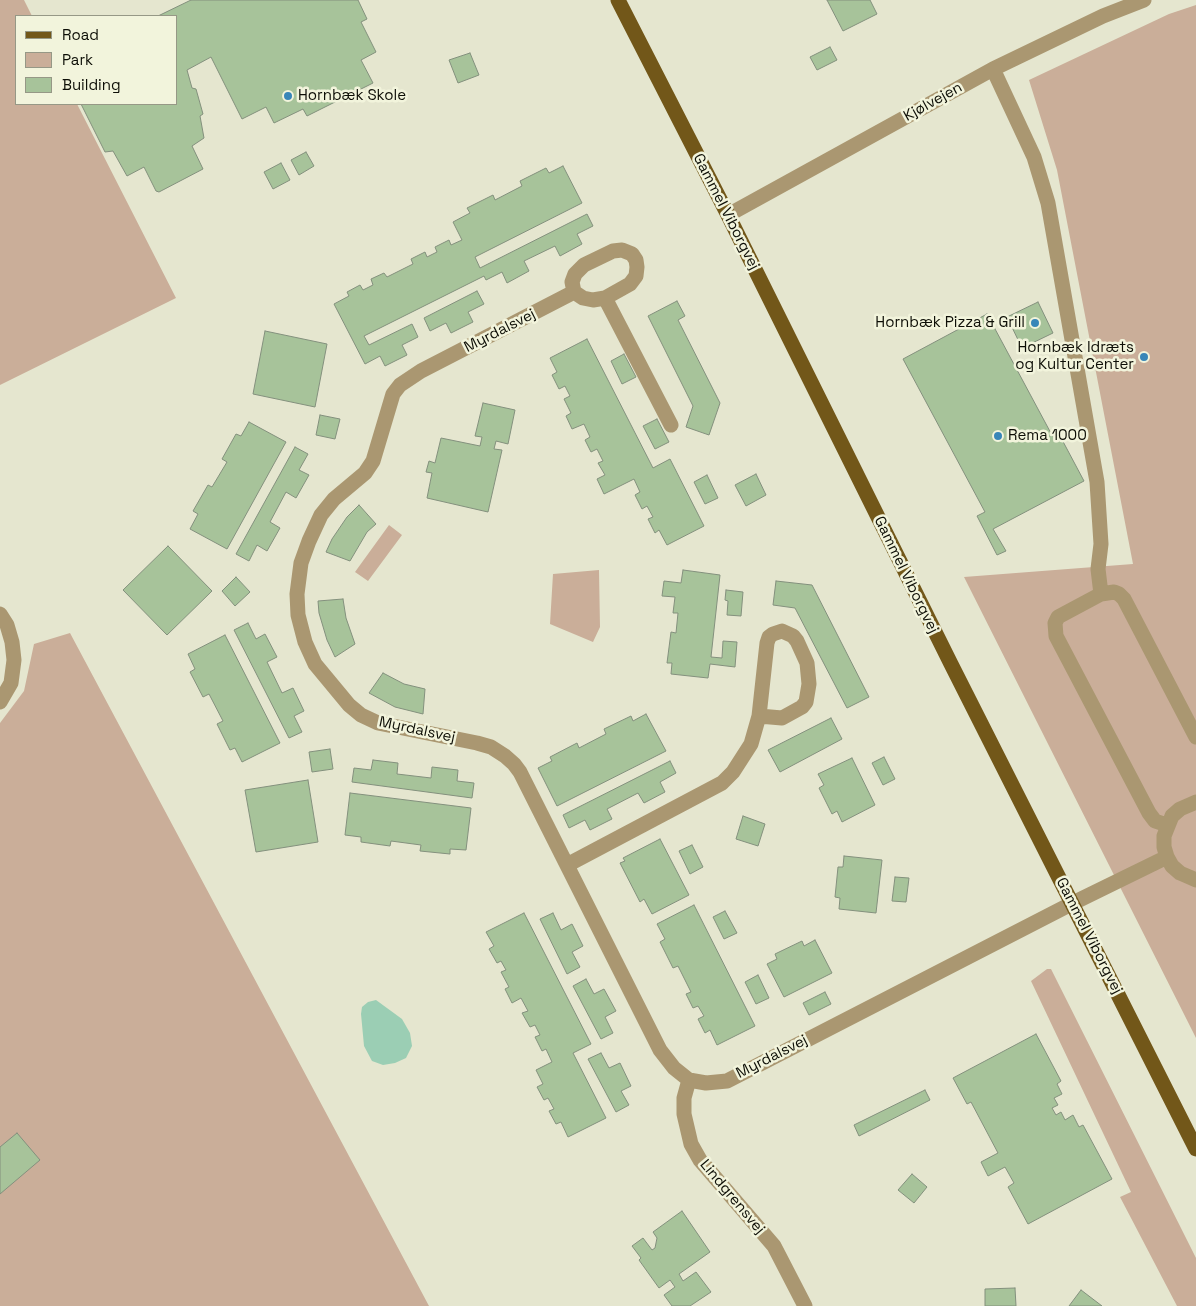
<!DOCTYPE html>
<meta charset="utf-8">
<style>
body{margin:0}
#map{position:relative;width:1196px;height:1306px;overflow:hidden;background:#e5e6cf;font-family:"Space Grotesk",sans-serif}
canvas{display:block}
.legend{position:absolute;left:15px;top:15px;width:162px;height:90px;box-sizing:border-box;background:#f2f4dc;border:1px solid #969886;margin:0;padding:6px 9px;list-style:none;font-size:15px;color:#0d0e06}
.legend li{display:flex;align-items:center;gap:10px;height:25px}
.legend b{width:25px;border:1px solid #969886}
</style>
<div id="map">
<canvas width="1196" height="1306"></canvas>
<ul class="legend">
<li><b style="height:6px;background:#725719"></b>Road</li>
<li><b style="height:14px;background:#caae99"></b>Park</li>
<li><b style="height:14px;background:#a7c39a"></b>Building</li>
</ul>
</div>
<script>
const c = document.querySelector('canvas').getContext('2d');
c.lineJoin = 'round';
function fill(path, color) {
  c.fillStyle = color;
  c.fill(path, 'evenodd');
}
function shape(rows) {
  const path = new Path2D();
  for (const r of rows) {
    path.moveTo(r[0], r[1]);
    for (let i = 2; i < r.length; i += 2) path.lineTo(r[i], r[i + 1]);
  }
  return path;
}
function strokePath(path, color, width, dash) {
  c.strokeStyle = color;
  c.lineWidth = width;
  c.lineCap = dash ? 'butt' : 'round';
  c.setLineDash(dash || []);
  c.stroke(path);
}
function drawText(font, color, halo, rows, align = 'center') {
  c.font = font + ' "Space Grotesk",sans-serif';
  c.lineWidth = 5;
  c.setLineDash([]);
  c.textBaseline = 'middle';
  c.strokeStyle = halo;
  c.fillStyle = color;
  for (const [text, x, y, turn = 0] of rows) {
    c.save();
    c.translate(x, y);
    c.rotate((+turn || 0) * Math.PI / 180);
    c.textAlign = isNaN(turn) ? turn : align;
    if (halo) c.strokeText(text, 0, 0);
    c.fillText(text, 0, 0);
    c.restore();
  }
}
const green = shape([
 [0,0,24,0,32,16,16,16,16,104,77,104,176,298,0,385],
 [1196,5,1196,1038,964,577,1133,564,1057,170,1029,80,1169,14],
 [389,525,402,535,368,581,355,572],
 [599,570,600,627,593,642,550,624,553,574],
 [70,633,429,1306,0,1306,0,723,24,691,34,644],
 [1047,969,1051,969,1196,1258,1196,1306,1177,1306,1120,1197,1131,1192,1031,981]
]);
const water = shape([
 [376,1000,402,1019,410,1033,412,1046,406,1058,395,1063,383,1065,372,1061,364,1046,361,1014,362,1007,368,1002]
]);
const building = shape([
 [191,0,358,0,367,19,361,22,376,52,361,60,373,83,307,116,303,109,274,123,266,107,242,119,211,57,187,70,192,88,196,89,203,114,200,116,204,138,192,146,203,169,159,192,156,191,144,167,127,176,113,151,105,152,81,104,176,104,176,16,158,16,191,0],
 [827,0,870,0,877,14,843,31,827,0],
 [830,47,837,60,817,70,810,57,830,47],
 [470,53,479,75,458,83,449,60,470,53],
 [306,152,314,166,299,175,291,160,306,152],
 [281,163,290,180,273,189,264,172,281,163],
 [563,166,582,203,475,257,480,268,587,214,593,226,577,234,582,244,560,256,555,246,524,261,529,271,507,283,502,272,486,280,484,276,364,336,369,345,412,324,418,337,402,345,407,355,385,366,380,356,365,364,334,304,349,296,347,292,360,285,363,290,373,285,371,279,384,273,387,277,413,264,411,259,425,252,427,257,437,252,435,247,449,240,451,245,462,240,453,222,470,213,467,208,493,195,495,200,522,186,520,181,546,168,549,173,563,166],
 [477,291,484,304,468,312,473,322,451,333,446,323,430,331,424,318,477,291],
 [677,301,685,316,678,320,720,403,709,435,686,427,693,406,648,316,677,301],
 [1038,302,1053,333,1022,348,1007,317,1038,302],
 [987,314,1053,437,1059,434,1084,481,993,529,1006,551,997,555,977,516,985,512,903,359,987,314],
 [265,331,327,344,315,407,253,394,265,331],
 [587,339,653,468,670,459,704,526,667,545,659,530,655,533,648,519,653,517,647,506,642,509,635,495,640,492,634,479,604,494,597,479,605,475,598,463,603,461,597,449,591,452,585,440,590,437,584,424,572,429,566,416,571,413,564,399,570,396,565,386,559,389,552,375,557,372,550,358,587,339],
 [624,354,636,377,622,384,611,361,624,354],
 [483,403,515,410,508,444,496,441,494,449,502,450,488,512,427,498,432,473,426,472,429,461,435,463,441,438,480,446,482,437,475,436,483,403],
 [320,415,340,419,335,439,316,435,320,415],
 [657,419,669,442,655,449,643,426,657,419],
 [249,422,286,442,227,549,190,529,198,514,193,511,208,485,212,487,227,462,222,459,236,434,241,436,249,422],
 [295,447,308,454,299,470,309,475,296,498,286,492,270,522,280,528,267,551,257,545,249,561,236,554,295,447],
 [756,474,766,495,746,506,735,485,756,474],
 [707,475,718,498,705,504,694,482,707,475],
 [359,505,376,524,367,532,350,561,326,552,332,539,347,517,359,505],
 [168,546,212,591,167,635,123,590,168,546],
 [683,570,720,575,711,657,722,658,723,641,737,642,735,667,710,664,708,678,671,674,672,663,667,663,671,632,676,633,678,613,673,613,675,597,662,596,664,581,681,583,683,570],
 [236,577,250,592,235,606,222,591,236,577],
 [776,581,812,585,869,697,847,708,795,608,773,605,776,581],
 [726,590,743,592,741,616,727,615,728,601,725,600,726,590],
 [343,599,346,618,355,644,335,657,327,640,319,613,318,601,343,599],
 [248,623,256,639,265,634,277,657,267,662,282,693,293,688,304,711,294,716,302,732,289,738,234,630,248,623],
 [225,635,280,743,242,762,235,748,230,750,217,724,223,721,209,694,203,697,190,672,195,669,188,654,225,635],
 [383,673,404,684,425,689,423,714,395,707,369,693,383,673],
 [646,714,666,751,557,806,538,768,552,761,550,757,577,743,579,748,606,734,604,729,631,716,633,721,646,714],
 [831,718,842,739,780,772,768,750,831,718],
 [330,749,333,769,312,772,309,752,330,749],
 [884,757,895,779,883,785,872,763,884,757],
 [852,758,875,805,842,822,837,811,832,814,819,788,824,785,818,774,852,758],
 [373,760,398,763,397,774,431,778,432,767,458,770,457,781,474,783,472,798,352,782,354,768,371,770,373,760],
 [670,761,676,773,660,782,665,792,644,803,638,793,607,809,612,819,590,830,585,820,569,828,563,815,670,761],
 [308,780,318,842,256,852,245,790,308,780],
 [350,793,471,808,466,850,450,849,450,854,420,851,421,845,391,841,390,846,361,842,361,837,345,835,350,793],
 [743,816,765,824,758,846,736,839,743,816],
 [660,839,689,895,652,914,644,899,640,902,620,863,625,861,623,858,660,839],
 [692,845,703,867,690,874,679,851,692,845],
 [844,856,882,860,876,913,839,909,840,898,835,897,838,867,843,867,844,856],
 [895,877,909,878,906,902,892,901,895,877],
 [694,905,755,1026,717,1045,710,1030,705,1033,698,1019,704,1016,698,1006,693,1008,686,994,691,992,678,966,673,968,660,942,665,939,657,924,694,905],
 [725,911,737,933,724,939,713,917,725,911],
 [524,913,591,1044,573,1053,606,1118,568,1137,561,1122,556,1124,549,1111,554,1109,548,1098,544,1100,537,1087,543,1084,536,1070,552,1062,546,1049,542,1051,535,1037,540,1035,535,1025,530,1027,522,1013,528,1011,521,998,512,1003,505,989,509,987,501,972,506,970,501,961,497,963,489,949,494,946,486,932,524,913],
 [553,913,561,930,572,924,583,946,572,952,580,967,567,974,540,919,553,913],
 [815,940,832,973,784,997,767,964,777,959,775,954,802,941,804,946,815,940],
 [758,975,769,998,756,1004,745,982,758,975],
 [586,979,594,994,604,989,616,1011,605,1017,613,1033,601,1039,573,986,586,979],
 [825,992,831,1004,809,1015,803,1003,825,992],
 [1036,1034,1061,1081,1057,1084,1062,1094,1054,1098,1058,1105,1052,1108,1056,1115,1061,1112,1065,1120,1073,1115,1079,1127,1083,1125,1112,1179,1028,1224,1008,1187,1014,1183,1005,1167,988,1176,981,1162,998,1153,971,1102,967,1104,953,1078,1036,1034],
 [601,1053,609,1068,620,1063,631,1086,621,1091,629,1105,616,1112,588,1059,601,1053],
 [925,1090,930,1100,859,1136,854,1125,925,1090],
 [17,1133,40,1160,0,1194,0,1147,17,1133],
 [912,1174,927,1187,914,1203,898,1190,912,1174],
 [682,1211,710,1252,679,1274,683,1281,696,1272,711,1292,690,1306,672,1306,664,1295,675,1287,670,1280,659,1288,639,1260,641,1258,632,1246,643,1238,652,1250,655,1248,657,1238,653,1232,682,1211],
 [1015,1288,1016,1306,985,1306,985,1289,1015,1288],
 [1081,1290,1102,1306,1069,1306,1081,1290]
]);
const minor = shape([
 [993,69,1034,157,1048,203,1097,482,1101,544,1098,569,1101,594],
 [728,215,993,69,1103,16,1144,0],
 [622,250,632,254,636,260,637,267,636,276,630,284,605,298,593,300,583,298,574,292,572,282,575,274,584,265,613,251,622,250],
 [574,292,421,371,400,385,393,394,373,461,365,473,334,499,321,515,309,541,301,563,297,594,298,615,305,642,315,664,349,705,361,715,378,723,477,743,491,747,505,756,514,764,520,772,660,1050,674,1068,689,1080,706,1083,727,1081,1073,903,1167,857],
 [605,298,671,425],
 [0,614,7,625,12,642,14,660,11,683,0,702],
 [1196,802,1180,809,1172,816,1164,836,1164,847,1167,857,1172,866,1180,873,1196,880],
 [1167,825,1155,821,1149,813,1056,636,1055,623,1058,617,1101,594,1114,592,1119,594,1124,599,1196,737],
 [567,865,722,783,733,772,751,744,759,716,767,643,769,637,773,634,782,631,793,636,797,641,807,663,809,684,806,702,802,707,782,718,759,716],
 [689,1080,684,1098,684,1114,691,1144,700,1160,774,1246,805,1306]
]);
const major = shape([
 [618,0,728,215,951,664,1196,1149]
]);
const markers = [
 [288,96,5,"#3886b8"],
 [1035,323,5,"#3886b8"],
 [1144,357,5,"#3886b8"],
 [998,436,5,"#3886b8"]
];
const poiNames = [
 ["Hornbæk Skole",298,96],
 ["Hornbæk Pizza & Grill",1025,323,"right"],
 ["Hornbæk Idræts",1134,348,"right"],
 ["og Kultur Center",1134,365,"right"],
 ["Rema 1000",1008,436]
];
const streetNames = [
 ["Kjølvejen",933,102,-29],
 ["Gammel Viborgvej",726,212,63],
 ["Myrdalsvej",500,331,-27],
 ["Gammel Viborgvej",906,575,64],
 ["Myrdalsvej",417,730,12],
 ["Gammel Viborgvej",1089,936,63],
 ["Myrdalsvej",772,1057,-27],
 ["Lindgrensvej",732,1197,50]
];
fill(green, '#caae99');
fill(water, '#9bceb4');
fill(building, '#a7c39a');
strokePath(building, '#83907d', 1);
strokePath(minor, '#aa9771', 15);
strokePath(major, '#725719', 15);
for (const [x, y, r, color] of markers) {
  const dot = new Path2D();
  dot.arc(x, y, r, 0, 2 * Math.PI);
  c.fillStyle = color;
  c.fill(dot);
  strokePath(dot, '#f2f4dc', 2);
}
drawText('15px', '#0d0e06', '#f2f4dc', poiNames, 'left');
drawText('15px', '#0d0e06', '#f2f4dc', streetNames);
</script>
